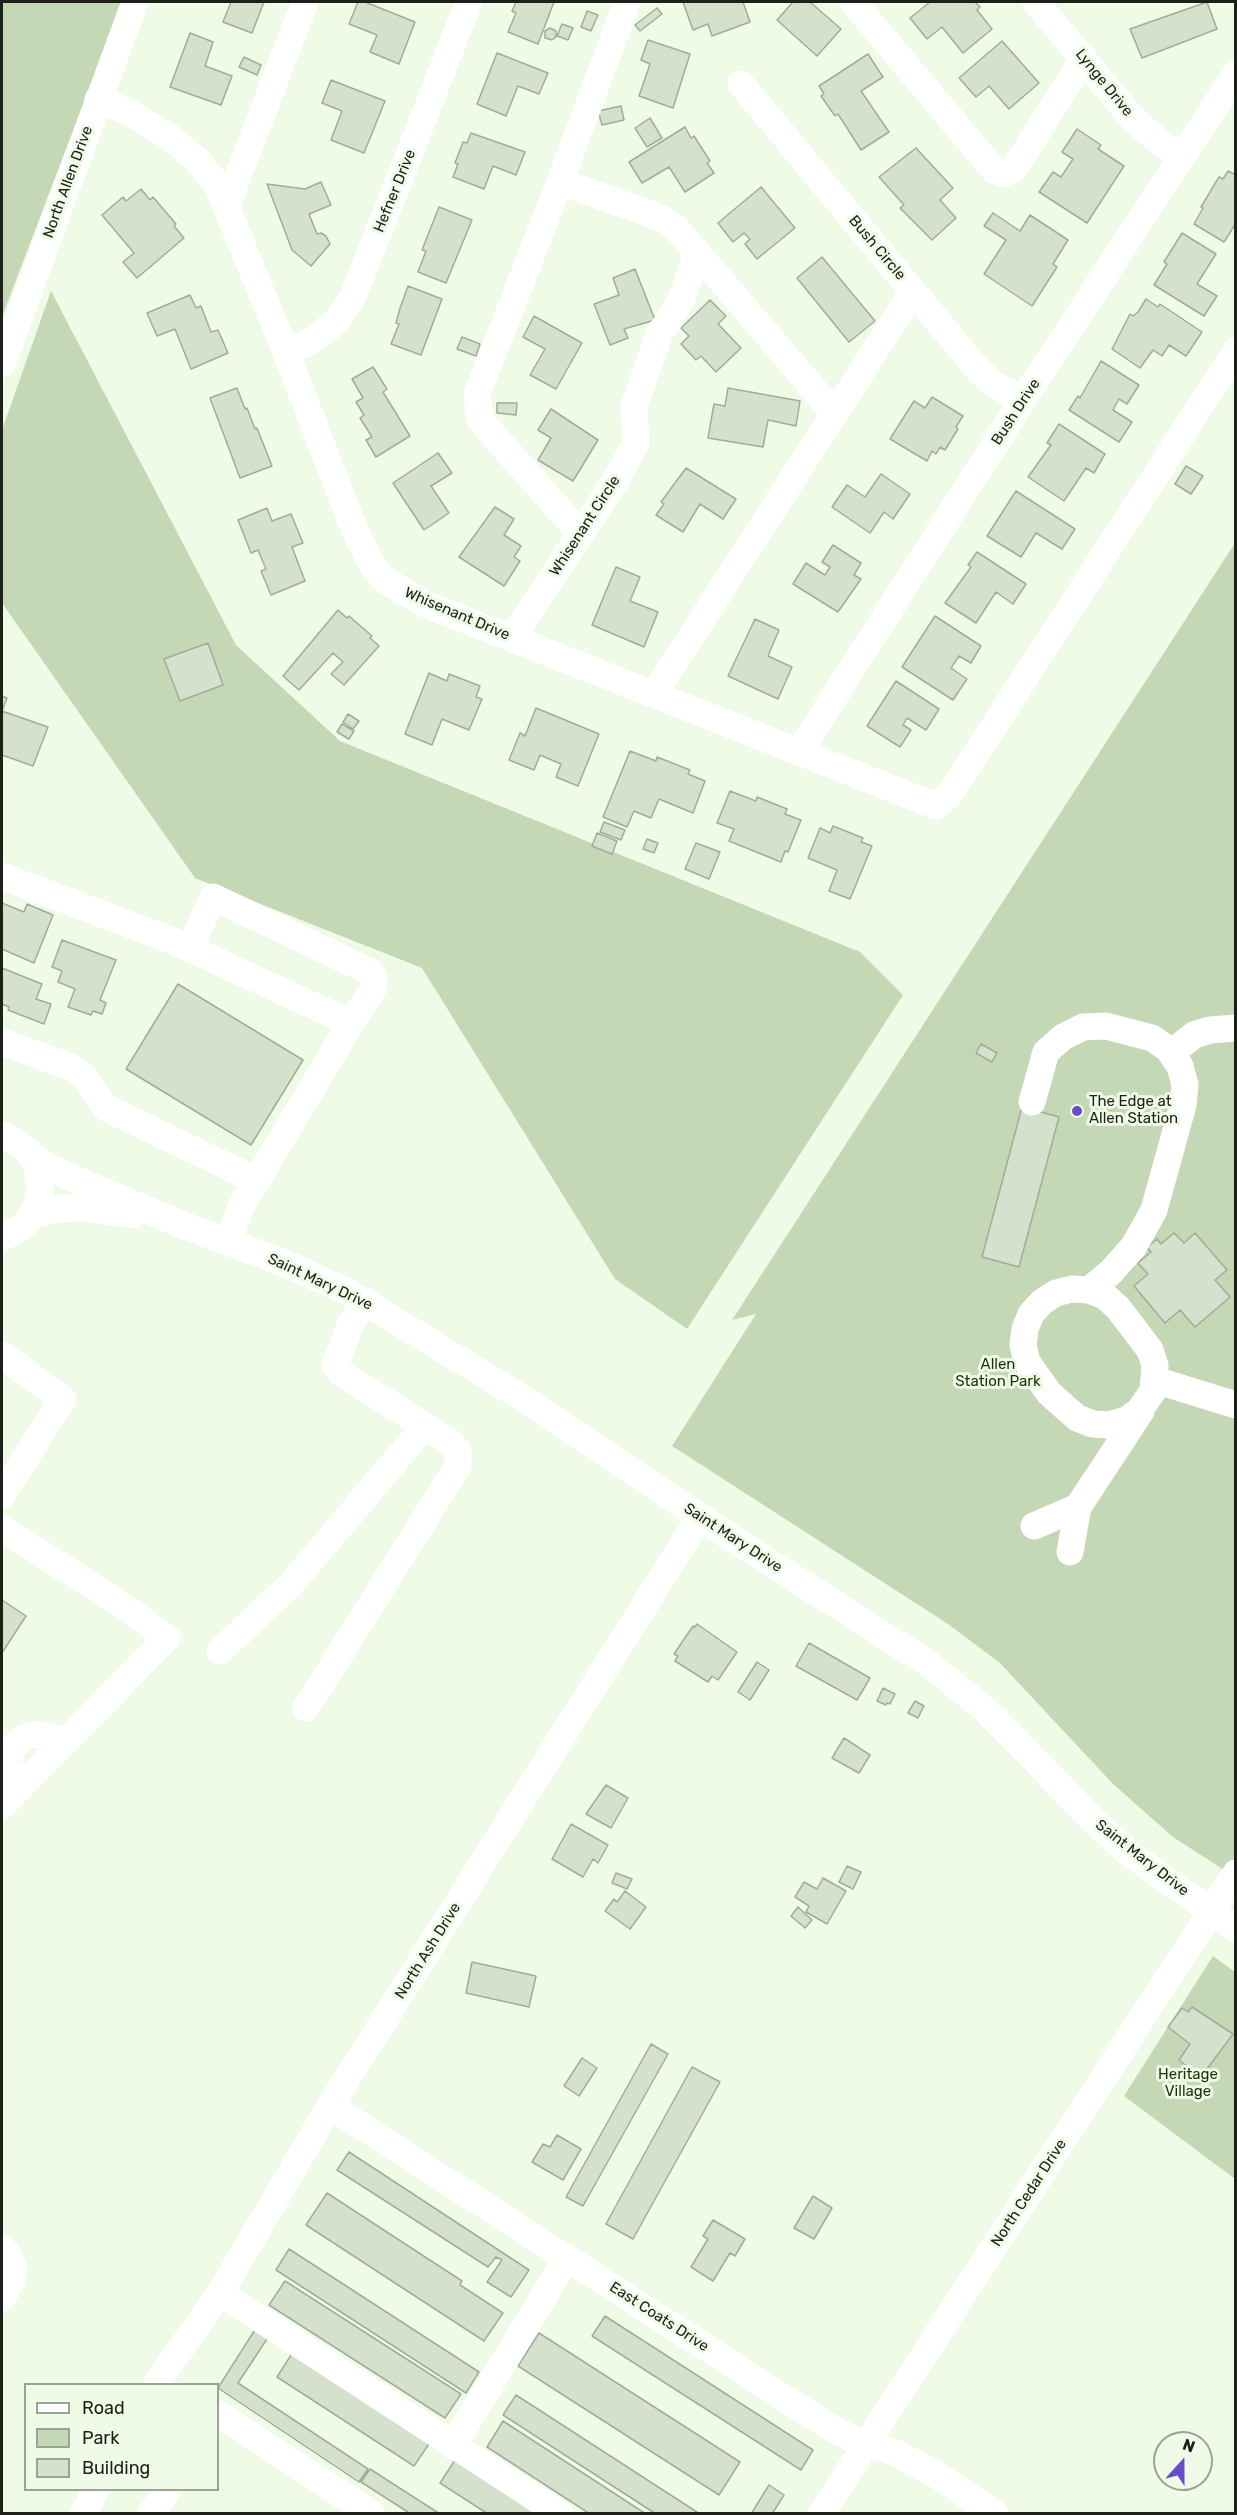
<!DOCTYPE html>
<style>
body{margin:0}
#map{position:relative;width:1237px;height:2515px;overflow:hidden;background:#effbe7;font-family:Rubik,sans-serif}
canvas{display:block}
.frame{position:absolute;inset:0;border:3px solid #1c2019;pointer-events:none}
.legend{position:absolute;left:24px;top:2383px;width:195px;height:108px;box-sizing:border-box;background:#effbe7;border:2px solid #9ba395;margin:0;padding:8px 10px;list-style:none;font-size:18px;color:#1c2019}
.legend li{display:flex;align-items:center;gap:12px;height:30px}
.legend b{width:30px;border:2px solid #9ba395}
.north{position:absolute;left:1153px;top:2431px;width:60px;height:60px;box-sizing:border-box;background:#effbe7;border:2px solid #9ba395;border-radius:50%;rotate:21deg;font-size:16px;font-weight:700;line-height:24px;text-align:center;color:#1c2019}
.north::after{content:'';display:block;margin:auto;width:21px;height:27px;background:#674ec7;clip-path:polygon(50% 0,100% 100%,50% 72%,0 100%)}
</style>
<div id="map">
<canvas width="1237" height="2515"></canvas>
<div class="frame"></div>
<ul class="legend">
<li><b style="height:8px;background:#fff"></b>Road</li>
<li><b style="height:16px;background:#c4d8b5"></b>Park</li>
<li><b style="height:16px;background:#d6e1cd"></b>Building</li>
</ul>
<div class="north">N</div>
</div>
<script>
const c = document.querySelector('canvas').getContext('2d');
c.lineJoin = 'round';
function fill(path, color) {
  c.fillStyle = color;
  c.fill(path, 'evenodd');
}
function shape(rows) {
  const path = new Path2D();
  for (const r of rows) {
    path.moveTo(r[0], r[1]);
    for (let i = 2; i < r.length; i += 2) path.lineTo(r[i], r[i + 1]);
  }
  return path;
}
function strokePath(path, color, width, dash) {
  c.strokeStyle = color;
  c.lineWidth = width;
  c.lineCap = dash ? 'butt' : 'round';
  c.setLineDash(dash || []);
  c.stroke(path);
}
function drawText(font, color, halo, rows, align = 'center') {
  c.font = font + ' Rubik,sans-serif';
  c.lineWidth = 6;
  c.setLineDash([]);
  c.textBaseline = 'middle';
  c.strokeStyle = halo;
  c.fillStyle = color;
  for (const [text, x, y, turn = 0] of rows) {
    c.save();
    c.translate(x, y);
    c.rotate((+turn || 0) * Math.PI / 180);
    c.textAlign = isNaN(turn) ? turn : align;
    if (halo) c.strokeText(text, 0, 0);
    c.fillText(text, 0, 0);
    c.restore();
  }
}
const green = shape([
 [2,2,122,2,2,317],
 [51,291,236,645,340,741,860,952,903,995,687,1329,615,1279,422,968,195,878,2,603,2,430],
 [1235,543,1235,1877,1173,1837,1113,1784,1000,1663,948,1624,672,1446,756,1314,732,1320],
 [1213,1956,1235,1972,1235,2179,1124,2096]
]);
const building = shape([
 [231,2,264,2,252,33,223,22,231,2],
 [358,2,365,2,415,22,399,64,370,52,377,35,349,24,358,2],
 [516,2,554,2,538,44,508,32,516,13,512,11,516,2],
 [683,2,743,2,750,22,712,36,708,24,693,30,683,2],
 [793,2,810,2,841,29,817,56,777,20,793,2],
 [930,2,975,2,980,7,977,10,992,29,963,53,942,27,927,39,910,18,930,2],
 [1207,2,1217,29,1142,58,1130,29,1207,2],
 [657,8,662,14,640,31,635,25,657,8],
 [587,11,598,15,591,31,581,27,587,11],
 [562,24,573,28,568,40,557,36,562,24],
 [550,28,556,31,556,37,552,40,545,38,545,31,550,28],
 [190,33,213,42,205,66,232,76,221,105,170,87,190,33],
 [648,40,690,54,673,108,639,96,650,64,641,60,648,40],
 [1002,41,1039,83,1009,109,989,86,976,97,959,78,1002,41],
 [497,53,548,73,539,94,518,86,506,116,477,104,497,53],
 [868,54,883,77,861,91,889,132,861,150,838,114,835,116,821,96,824,94,819,86,868,54],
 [244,57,261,65,257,75,239,67,244,57],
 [331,80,385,101,364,153,331,140,342,111,322,103,331,80],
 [621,106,624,120,602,125,598,111,621,106],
 [650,118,662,138,647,147,635,128,650,118],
 [685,127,691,138,694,136,710,161,707,163,714,173,685,192,669,167,642,183,629,162,685,127],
 [1077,129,1101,145,1098,149,1124,166,1087,223,1039,192,1053,172,1061,177,1073,159,1062,152,1077,129],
 [471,133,525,152,516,175,493,166,484,189,453,177,458,164,455,163,463,142,467,143,471,133],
 [916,148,953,188,940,200,956,218,932,240,900,208,904,205,879,177,916,148],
 [1228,171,1236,175,1236,223,1224,242,1194,224,1203,208,1201,207,1219,177,1223,179,1228,171],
 [321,182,331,205,309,214,317,234,321,233,326,236,330,244,311,266,292,250,267,184,305,189,321,182],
 [761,187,795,228,757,259,745,244,750,239,744,233,733,242,718,223,761,187],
 [141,189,150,200,153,197,176,224,174,226,184,238,137,278,123,262,134,253,102,215,123,197,126,201,141,189],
 [439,207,472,220,446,283,418,272,426,251,422,250,439,207],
 [993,213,1020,231,1030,215,1068,240,1053,264,1057,267,1032,306,984,274,1006,240,984,226,993,213],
 [1182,233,1216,254,1197,284,1217,296,1204,316,1154,285,1167,264,1164,262,1182,233],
 [822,257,875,321,849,342,797,278,822,257],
 [635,269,655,320,624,329,628,338,610,345,594,304,619,295,613,278,635,269],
 [408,286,442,299,421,355,391,344,399,324,396,323,400,308,408,286],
 [190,295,196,308,201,306,211,332,218,330,228,353,191,369,175,329,157,336,147,313,190,295],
 [1146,299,1158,307,1160,304,1202,332,1186,356,1169,345,1162,356,1153,350,1140,368,1112,349,1130,314,1133,316,1138,312,1146,299],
 [710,300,726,316,718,324,741,348,716,372,701,356,696,360,681,344,689,336,681,328,710,300],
 [534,316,582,343,556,389,530,375,545,349,523,337,534,316],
 [462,337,480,344,476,356,457,349,462,337],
 [1101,361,1139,385,1127,404,1119,399,1113,410,1132,422,1119,442,1069,410,1078,396,1080,398,1101,361],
 [373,367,387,389,383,392,410,436,376,457,366,440,372,437,360,418,364,415,356,402,363,398,352,379,373,367],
 [237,388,245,409,247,408,255,429,257,428,272,466,240,478,210,398,237,388],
 [728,388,800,401,796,426,768,420,763,447,708,438,714,404,725,406,728,388],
 [932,397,963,416,956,427,958,429,945,450,940,447,936,454,932,451,927,461,890,439,914,401,925,408,932,397],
 [497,403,517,403,516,415,497,413,497,403],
 [551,409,598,440,573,481,538,460,551,438,538,430,551,409],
 [1059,424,1105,454,1094,473,1086,468,1064,501,1028,477,1051,445,1047,443,1059,424],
 [438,453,452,473,431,486,449,513,424,530,393,483,438,453],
 [1186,466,1203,476,1191,494,1175,484,1186,466],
 [686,468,736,499,723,519,700,504,683,532,656,515,664,504,661,502,686,468],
 [881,474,910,494,893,519,884,512,870,533,832,507,847,485,865,497,881,474],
 [1016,491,1075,529,1062,549,1036,533,1021,557,987,536,1016,491],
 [495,507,514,519,504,535,521,546,514,557,520,561,504,586,459,557,495,507],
 [267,508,272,521,291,514,303,543,292,547,305,581,271,595,261,571,266,569,258,550,251,553,238,520,267,508],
 [833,545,861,563,854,575,861,579,838,612,793,584,806,563,825,575,830,567,822,562,833,545],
 [977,552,1026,584,1013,604,996,592,976,623,945,603,971,567,968,565,977,552],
 [616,567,640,577,630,601,658,612,644,647,592,625,616,567],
 [338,610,347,618,349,616,372,636,370,638,379,646,344,685,331,674,343,662,333,653,299,690,283,676,338,610],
 [935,616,981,646,971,663,959,656,951,668,967,679,953,700,902,667,935,616],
 [755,619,779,630,768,656,792,667,778,699,728,676,755,619],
 [208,643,223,685,180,701,164,659,208,643],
 [429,673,447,681,449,674,480,686,476,697,482,699,469,730,442,719,432,745,405,734,429,673],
 [896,681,939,709,926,730,907,718,903,725,911,730,900,747,867,726,896,681],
 [2,696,7,698,2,711,48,727,33,766,2,755,2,696],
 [536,708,599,734,578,786,556,777,561,764,540,755,534,770,509,760,520,733,525,736,536,708],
 [348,714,359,721,353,729,343,722,348,714],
 [342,724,354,731,349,739,337,732,342,724],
 [630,751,656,761,657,757,690,770,688,774,705,781,693,813,659,799,651,818,634,811,627,827,603,817,630,751],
 [730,791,756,801,757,797,787,809,785,814,801,820,788,852,785,851,781,862,729,841,734,829,717,823,730,791],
 [604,822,625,830,621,840,600,832,604,822],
 [833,826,863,838,861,842,872,846,850,899,829,891,837,870,808,858,820,828,830,833,833,826],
 [597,833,617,841,612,854,592,846,597,833],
 [647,839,658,843,654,853,643,849,647,839],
 [696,843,720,852,709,879,685,869,696,843],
 [2,903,24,912,27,904,53,915,34,963,2,949,2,903],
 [62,940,116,960,100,1000,106,1003,102,1014,93,1011,91,1015,68,1007,75,989,58,982,62,971,52,967,62,940],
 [2,968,42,984,36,999,51,1004,44,1024,8,1010,9,1007,2,1004,2,968],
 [178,984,303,1060,251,1145,126,1069,178,984],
 [981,1044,997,1053,992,1062,976,1053,981,1044],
 [1022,1107,1059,1117,1019,1267,982,1257,1022,1107],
 [1174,1233,1184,1243,1195,1233,1227,1270,1215,1280,1230,1297,1195,1327,1180,1310,1165,1323,1134,1286,1148,1274,1138,1263,1151,1252,1147,1247,1157,1239,1161,1244,1174,1233],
 [2,1600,26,1616,2,1653,2,1600],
 [697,1624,737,1652,718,1680,712,1676,708,1682,675,1661,678,1656,674,1654,693,1626,695,1627,697,1624],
 [809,1643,870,1678,857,1700,796,1666,809,1643],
 [757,1662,769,1670,750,1700,738,1692,757,1662],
 [883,1688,895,1694,890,1704,887,1703,886,1705,877,1701,883,1688],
 [915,1701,924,1706,918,1718,908,1713,915,1701],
 [844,1738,870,1755,859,1773,832,1758,844,1738],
 [606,1785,628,1798,611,1828,586,1814,606,1785],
 [571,1824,608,1845,598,1863,593,1859,583,1877,552,1859,571,1824],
 [847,1866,861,1872,853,1889,839,1882,847,1866],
 [616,1873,632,1879,627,1889,612,1883,616,1873],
 [823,1878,846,1891,827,1924,806,1912,809,1906,795,1897,804,1882,817,1889,823,1878],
 [625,1891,646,1907,630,1929,605,1911,614,1899,617,1902,625,1891],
 [798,1907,812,1920,805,1928,791,1916,798,1907],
 [472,1962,536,1976,529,2007,466,1993,472,1962],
 [1192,2007,1233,2034,1201,2077,1179,2060,1190,2044,1168,2027,1182,2008,1188,2012,1192,2007],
 [651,2044,668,2054,583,2206,566,2197,651,2044],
 [582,2058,597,2068,579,2096,564,2086,582,2058],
 [692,2067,720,2082,633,2239,606,2224,692,2067],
 [557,2135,581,2149,563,2180,532,2162,543,2144,550,2147,557,2135],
 [349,2152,529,2270,511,2297,487,2282,502,2260,496,2257,488,2267,337,2170,349,2152],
 [327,2193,462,2281,460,2285,503,2313,484,2341,306,2225,327,2193],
 [813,2196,832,2208,814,2239,794,2228,813,2196],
 [713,2220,745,2239,735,2256,730,2253,713,2281,691,2267,708,2239,703,2236,713,2220],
 [289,2249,479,2372,466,2393,276,2270,289,2249],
 [285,2281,461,2394,445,2418,269,2305,285,2281],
 [605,2316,813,2450,801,2470,592,2336,605,2316],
 [256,2328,269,2336,238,2383,368,2469,359,2482,218,2388,256,2328],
 [539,2333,740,2462,719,2495,518,2366,539,2333],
 [293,2352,431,2441,414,2466,277,2377,293,2352],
 [516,2395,700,2514,656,2514,503,2415,516,2395],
 [503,2421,646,2514,590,2514,487,2447,503,2421],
 [457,2457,544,2514,488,2514,440,2483,457,2457],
 [370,2469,440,2514,411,2514,361,2482,370,2469],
 [769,2485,784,2495,772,2514,751,2514,769,2485]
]);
const minor = shape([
 [853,2,994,170,1002,174,1014,169,1084,58],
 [1036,2,1132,118,1161,143,1181,156],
 [741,84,980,372,994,384,1023,400],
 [98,99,128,112,170,137,195,158,217,184,286,353,355,531,374,568,386,581,425,604,936,806,950,794,1236,351],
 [560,182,646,212,666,221,676,228,835,414],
 [227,205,305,2],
 [286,353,311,341,336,322,352,299,469,2],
 [2,364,135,2],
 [581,534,480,420,477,394,560,182,627,2],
 [512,638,616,480,636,443,634,406,660,332,667,324,683,296,697,252],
 [654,694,913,292],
 [799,752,1023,400,1236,74],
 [2,876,171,940,351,1023,241,1207,228,1242],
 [190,949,213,897,369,971,374,977,373,989,351,1023],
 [2,1042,71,1067,84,1077,106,1108,256,1180],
 [1171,1053,1194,1035,1210,1030,1236,1028],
 [1032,1102,1046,1052,1063,1037,1083,1027,1106,1026,1152,1038,1168,1049,1180,1066,1185,1085,1183,1105,1154,1210,1134,1246,1111,1272,1089,1290],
 [2,1135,17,1142,27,1151,36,1165,40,1182,39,1199,32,1215,22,1227,2,1238],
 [27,1151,48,1167,72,1178,178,1223,289,1265,348,1292,521,1397,730,1537,926,1662,987,1711,1093,1820,1129,1853,1236,1929],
 [32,1215,50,1210,79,1207,133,1215],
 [1072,1289,1089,1290,1105,1296,1118,1308,1150,1350,1155,1365,1153,1391,1139,1411,1126,1420,1109,1425,1093,1424,1077,1418,1049,1393,1027,1362,1023,1345,1025,1329,1031,1314,1042,1302,1056,1293,1072,1289],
 [2,1355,63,1399,2,1495],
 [1155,1380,1236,1405],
 [1034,1526,1078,1507],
 [2,1528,125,1607,167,1638,2,1806],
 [1070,1552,1078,1507,1141,1411],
 [220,1651,292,1583,425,1426],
 [306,1708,458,1466,458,1451,449,1441,342,1374,335,1365,350,1325,365,1301],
 [19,1788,12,1778,9,1762,12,1750,18,1742,26,1737,37,1734,54,1738,62,1745],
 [330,2106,828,2426,851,2438,896,2453,937,2475,995,2514],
 [2,2249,7,2253,13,2267,12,2280,2,2298],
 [220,2293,560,2514],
 [156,2384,220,2293,330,2106,700,1517],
 [218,2414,372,2514],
 [453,2446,567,2258],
 [83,2514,96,2490],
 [151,2514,167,2490],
 [821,2514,1236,1873]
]);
const markers = [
 [1077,1111,6,"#674ec7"]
];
const streetNames = [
 ["Lynge Drive",1104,83,51],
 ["North Allen Drive",68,182,-70],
 ["Hefner Drive",395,191,-68],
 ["Bush Circle",877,248,50],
 ["Bush Drive",1016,412,-57],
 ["Whisenant Circle",585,526,-57],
 ["Whisenant Drive",457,614,23],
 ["Saint Mary Drive",320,1282,25],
 ["Saint Mary Drive",733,1538,33],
 ["Saint Mary Drive",1142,1858,38],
 ["North Ash Drive",428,1951,-58],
 ["North Cedar Drive",1029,2193,-57],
 ["East Coats Drive",659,2317,33]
];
const poiNames = [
 ["The Edge at",1089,1102],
 ["Allen Station",1089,1119]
];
const parkNames = [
 ["Allen",998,1365],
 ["Station Park",998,1382],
 ["Heritage",1188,2075],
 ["Village",1188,2092]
];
fill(green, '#c4d8b5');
fill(building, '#d6e1cd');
strokePath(building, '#a1ac99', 1.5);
strokePath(minor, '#fff', 27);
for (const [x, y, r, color] of markers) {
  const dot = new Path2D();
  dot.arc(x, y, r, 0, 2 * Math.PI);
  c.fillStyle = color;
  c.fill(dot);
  strokePath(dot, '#effbe7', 2);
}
drawText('15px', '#1c2019', '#effbe7', streetNames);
drawText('15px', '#1c2019', '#effbe7', poiNames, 'left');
drawText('15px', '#1d3107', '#effbe7', parkNames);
</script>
